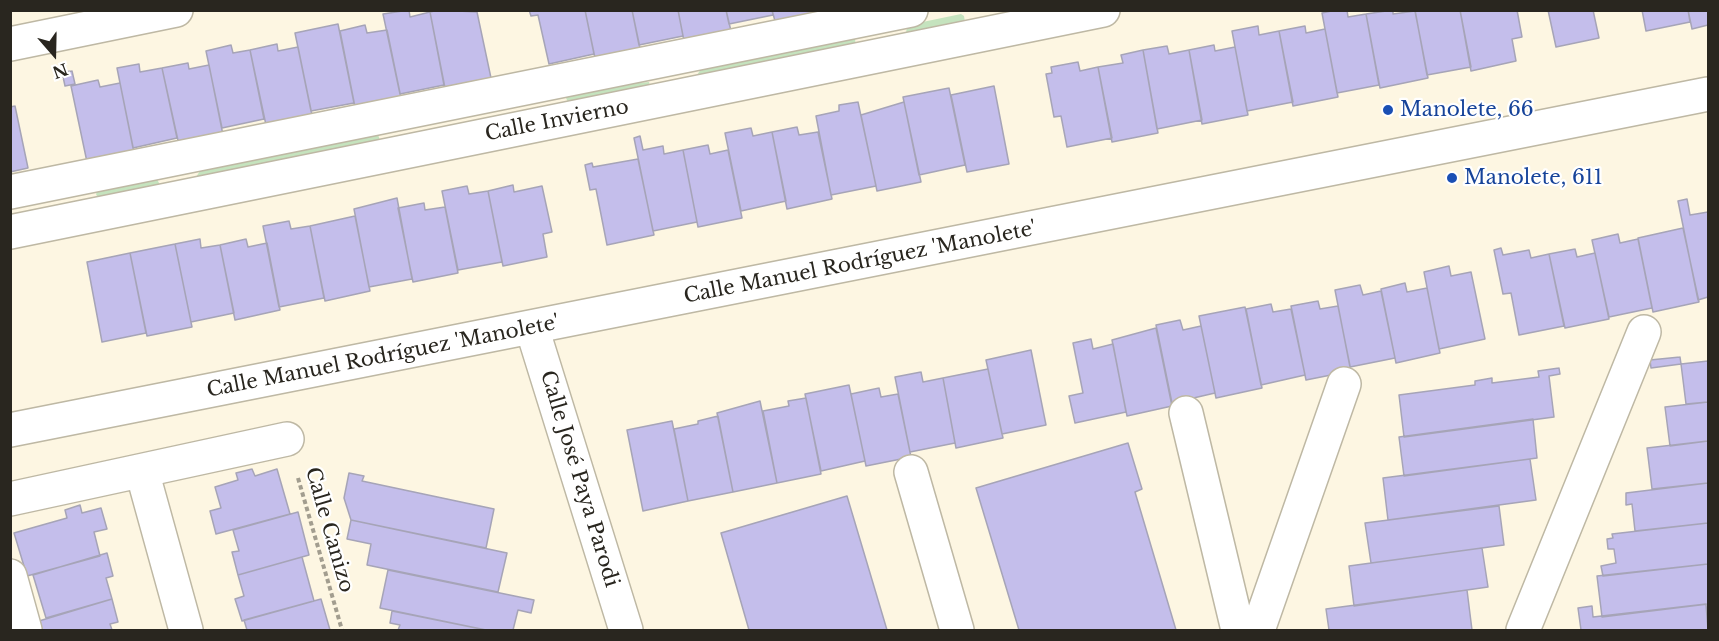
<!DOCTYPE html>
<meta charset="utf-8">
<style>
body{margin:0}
#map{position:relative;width:1719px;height:641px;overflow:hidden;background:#fdf6e2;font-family:"Libre Baskerville",serif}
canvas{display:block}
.frame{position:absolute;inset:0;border:12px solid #29261f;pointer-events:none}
.north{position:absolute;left:24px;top:24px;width:60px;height:60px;-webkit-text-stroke:4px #fff;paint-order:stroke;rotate:160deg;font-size:16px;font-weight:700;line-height:24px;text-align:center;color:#29261f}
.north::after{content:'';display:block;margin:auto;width:21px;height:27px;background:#29261f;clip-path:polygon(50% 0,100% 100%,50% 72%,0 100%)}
</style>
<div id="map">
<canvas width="1719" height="641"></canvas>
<div class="frame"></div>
<div class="north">N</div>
</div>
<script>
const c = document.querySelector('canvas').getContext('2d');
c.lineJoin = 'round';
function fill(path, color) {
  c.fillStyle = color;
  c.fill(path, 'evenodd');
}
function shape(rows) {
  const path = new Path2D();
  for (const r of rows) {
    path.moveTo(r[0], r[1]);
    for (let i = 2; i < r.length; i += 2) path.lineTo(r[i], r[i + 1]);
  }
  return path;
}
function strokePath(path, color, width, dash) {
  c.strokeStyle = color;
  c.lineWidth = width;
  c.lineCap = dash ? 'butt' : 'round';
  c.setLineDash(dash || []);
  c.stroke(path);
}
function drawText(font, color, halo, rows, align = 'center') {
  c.font = font + ' "Libre Baskerville",serif';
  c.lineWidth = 4.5;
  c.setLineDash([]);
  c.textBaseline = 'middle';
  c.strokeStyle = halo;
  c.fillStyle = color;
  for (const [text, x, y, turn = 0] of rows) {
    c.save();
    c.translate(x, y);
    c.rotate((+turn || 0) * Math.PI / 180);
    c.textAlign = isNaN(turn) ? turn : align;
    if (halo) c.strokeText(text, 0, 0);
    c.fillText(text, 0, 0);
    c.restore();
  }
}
const green = shape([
 [961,14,964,16,965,22,908,35,906,33,907,27,913,24],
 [851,38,855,39,856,46,699,77,697,75,703,66],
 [635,77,638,83,649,82,650,86,568,102,566,98,573,81],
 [378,134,380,141,199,179,196,177,202,168],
 [157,179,160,185,98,198,96,194,98,190]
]);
const building = shape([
 [409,10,410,17,430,12,444,85,400,94,383,14,409,10],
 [439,10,477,12,491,78,445,88,430,12,439,10],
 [529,10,585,10,594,54,549,64,538,15,531,16,529,10],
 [585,10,632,10,640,48,595,58,585,10],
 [632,10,678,10,683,36,639,45,632,10],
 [678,10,726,10,731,31,684,41,678,10],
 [726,10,772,10,773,15,729,24,726,10],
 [772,10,819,10,819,12,775,21,772,10],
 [1336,10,1347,10,1348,17,1366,14,1379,85,1337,93,1322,13,1336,10],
 [1393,10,1393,14,1415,11,1428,78,1380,88,1366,14,1393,10],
 [1460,10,1471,67,1427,75,1415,10,1460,10],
 [1460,10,1517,10,1522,37,1512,39,1516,61,1471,71,1460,10],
 [1548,10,1593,10,1599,38,1556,47,1548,10],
 [1642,10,1688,10,1690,22,1646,31,1642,10],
 [1688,10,1708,10,1708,25,1692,29,1688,10],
 [338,24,354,103,311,111,295,33,338,24],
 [365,25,367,33,387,30,401,98,355,107,340,31,365,25],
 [1258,26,1259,35,1279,31,1293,102,1247,111,1232,31,1258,26],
 [1305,26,1306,33,1325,29,1338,97,1293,106,1279,31,1305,26],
 [277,44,278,51,298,47,312,115,266,125,250,50,277,44],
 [231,45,233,53,250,50,264,119,222,128,206,51,231,45],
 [1214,45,1215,51,1235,47,1248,115,1202,124,1189,50,1214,45],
 [1167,46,1169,54,1189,50,1202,120,1157,129,1143,50,1167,46],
 [1143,50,1158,133,1112,142,1098,67,1123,63,1121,55,1143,50],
 [1078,62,1080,71,1098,67,1112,138,1067,147,1061,116,1054,117,1046,74,1052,73,1051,67,1078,62],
 [188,63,189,69,209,65,223,135,179,145,162,68,188,63],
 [139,64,140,72,162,68,177,138,133,148,117,68,139,64],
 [72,71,75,84,65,86,62,72,72,71],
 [98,80,100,87,120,83,134,152,87,162,71,86,98,80],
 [994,86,1009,164,967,172,951,95,994,86],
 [949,88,965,165,919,175,903,97,949,88],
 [858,102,876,186,831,195,816,116,839,111,839,105,858,102],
 [904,102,921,182,877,191,861,115,904,102],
 [15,106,28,168,10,172,10,107,15,106],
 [797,127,799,135,818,132,832,199,787,209,772,132,797,127],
 [751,128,753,136,772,132,786,201,741,211,725,133,751,128],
 [640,136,643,150,663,146,664,154,683,150,697,222,653,231,634,138,640,136],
 [708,145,710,154,728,150,742,218,698,227,683,150,708,145],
 [638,159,654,235,607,245,596,189,590,190,585,165,592,163,593,167,638,159],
 [513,185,514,192,542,186,552,232,543,234,547,257,503,266,488,191,513,185],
 [467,186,469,194,488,191,502,262,458,270,442,191,467,186],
 [397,198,412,279,369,287,354,209,397,198],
 [1687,199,1690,215,1708,212,1708,297,1698,300,1678,201,1687,199],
 [424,203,425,210,445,207,458,273,413,282,398,208,424,203],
 [355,216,370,291,325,301,310,226,355,216],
 [289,221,291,229,310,226,324,298,279,307,263,226,289,221],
 [1683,228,1699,302,1653,312,1638,238,1683,228],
 [1618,234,1620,243,1638,239,1652,308,1609,317,1592,240,1618,234],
 [200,239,201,248,220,245,234,313,191,322,175,244,200,239],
 [246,239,248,247,267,243,280,310,235,320,220,245,246,239],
 [175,244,192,327,147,336,130,253,175,244],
 [1501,248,1503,255,1529,250,1531,258,1549,254,1564,326,1519,335,1511,293,1503,294,1494,250,1501,248],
 [1575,249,1577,257,1595,253,1609,319,1565,328,1549,254,1575,249],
 [130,253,146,333,102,342,87,262,130,253],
 [1449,266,1451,276,1471,272,1485,339,1439,349,1424,272,1449,266],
 [1405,283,1407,292,1427,288,1440,353,1396,363,1381,289,1405,283],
 [1360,285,1363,295,1381,291,1395,358,1350,367,1335,290,1360,285],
 [1318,301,1320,309,1338,306,1351,371,1306,380,1291,306,1318,301],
 [1271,304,1273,312,1291,309,1305,375,1261,385,1246,309,1271,304],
 [1245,307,1262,388,1216,398,1199,316,1245,307],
 [1180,320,1183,330,1201,326,1215,393,1172,403,1156,325,1180,320],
 [1156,328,1172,406,1127,416,1112,340,1156,328],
 [1091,339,1093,349,1113,344,1126,412,1075,423,1069,396,1083,393,1073,343,1091,339],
 [1031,350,1046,425,1002,434,986,360,1031,350],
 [1680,357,1681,364,1651,368,1650,360,1680,357],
 [1708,361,1708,402,1686,404,1681,364,1708,361],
 [1559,368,1560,374,1549,376,1554,417,1404,437,1399,395,1475,385,1475,381,1492,378,1492,383,1539,377,1538,371,1559,368],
 [988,369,1003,438,956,448,943,378,988,369],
 [921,372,923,382,943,378,955,443,910,452,895,377,921,372],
 [849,385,865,461,821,471,805,394,849,385],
 [879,388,881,397,898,394,911,457,866,466,851,394,879,388],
 [806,398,821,474,777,483,763,411,789,406,788,401,806,398],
 [760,401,777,483,733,492,717,413,760,401],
 [1708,402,1708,441,1670,446,1665,407,1708,402],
 [718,416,733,492,688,501,674,429,698,424,698,421,718,416],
 [1533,419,1537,458,1404,476,1399,437,1533,419],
 [672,421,688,501,643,511,627,430,672,421],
 [1708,441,1708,483,1652,489,1647,448,1708,441],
 [1128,443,1142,489,1135,492,1176,630,1019,630,976,488,1128,443],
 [1530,459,1536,500,1388,520,1383,478,1530,459],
 [252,469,255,476,277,469,290,514,216,534,210,511,221,508,215,487,238,480,236,473,252,469],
 [349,473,364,476,362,481,494,509,486,548,351,520,344,498,349,473],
 [1708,483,1708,523,1635,531,1632,504,1626,505,1626,493,1708,483],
 [847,496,887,630,749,630,721,533,847,496],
 [80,505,82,513,101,508,107,529,94,532,100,556,27,576,14,533,67,518,65,510,80,505],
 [1499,506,1504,545,1371,563,1365,523,1499,506],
 [298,512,309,555,238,575,232,552,239,551,233,530,298,512],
 [351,520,507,553,498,592,367,565,371,544,347,539,351,520],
 [1708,523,1708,564,1603,576,1601,566,1616,563,1614,549,1608,549,1607,539,1613,538,1612,534,1708,523],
 [1482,548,1488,587,1354,606,1349,566,1482,548],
 [107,553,113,576,106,578,112,599,46,618,33,575,107,553],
 [302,557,314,601,242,621,235,599,244,596,238,575,302,557],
 [1708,564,1708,604,1602,617,1597,576,1708,564],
 [388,570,534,600,531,613,518,610,513,630,486,630,380,608,388,570],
 [1467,590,1472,630,1329,630,1326,609,1467,590],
 [112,599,118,622,110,624,112,630,42,630,39,621,112,599],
 [321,599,330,630,247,630,244,620,321,599],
 [1706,604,1708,630,1581,630,1578,608,1592,606,1593,617,1706,604],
 [392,611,486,630,398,630,400,625,390,623,392,611]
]);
const path = shape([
 [298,478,342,630]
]);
const minor = shape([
 [10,44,176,10],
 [10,192,911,10],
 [10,232,1103,10],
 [532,328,626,630],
 [1186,413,1238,630],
 [10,430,1708,94],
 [142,471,186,630],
 [911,472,957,630],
 [10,499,287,439],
 [10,576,25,630],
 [1258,630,1344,384],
 [1523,630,1644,332]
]);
const markers = [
 [1388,110,6,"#1a4fb4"],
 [1452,178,6,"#1a4fb4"]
];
const transitNames = [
 ["Manolete, 66",1400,110],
 ["Manolete, 611",1464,178]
];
const streetNames = [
 ["Calle Invierno",557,121,-11],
 ["Calle Manuel Rodríguez 'Manolete'",860,263,-11],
 ["Calle Manuel Rodríguez 'Manolete'",383,357,-11],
 ["Calle José Paya Parodi",579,479,73],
 ["Calle Canizo",329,530,74]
];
fill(green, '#c5e3be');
fill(building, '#c4beeb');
strokePath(building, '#a6a4b7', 1.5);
strokePath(minor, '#beb8a4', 36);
strokePath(path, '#a29d8f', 4, [4.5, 3]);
strokePath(minor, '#fff', 33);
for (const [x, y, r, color] of markers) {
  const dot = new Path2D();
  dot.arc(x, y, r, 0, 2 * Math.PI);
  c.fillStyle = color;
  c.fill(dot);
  strokePath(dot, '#fff', 2);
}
drawText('20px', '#164399', '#fff', transitNames, 'left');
drawText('20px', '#29261f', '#fff', streetNames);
</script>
